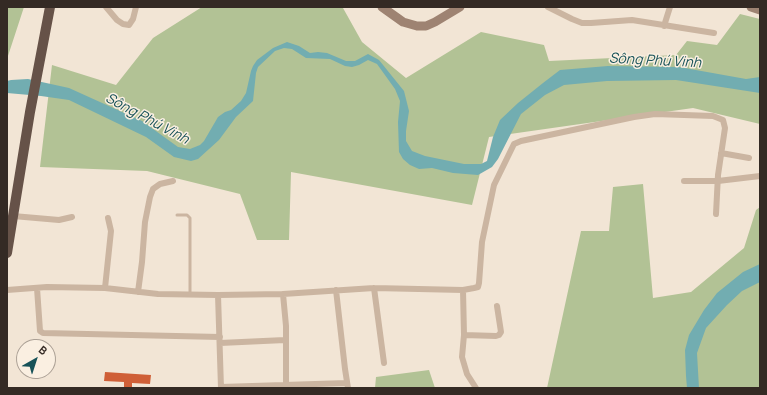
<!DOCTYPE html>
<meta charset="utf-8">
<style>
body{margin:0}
#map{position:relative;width:767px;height:395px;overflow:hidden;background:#f2e5d5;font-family:Manrope,sans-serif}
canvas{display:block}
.frame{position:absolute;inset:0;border:8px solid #342a24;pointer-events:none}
.north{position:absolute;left:16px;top:339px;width:40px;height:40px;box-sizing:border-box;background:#faefe1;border:1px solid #aba095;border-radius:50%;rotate:39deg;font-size:11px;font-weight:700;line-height:16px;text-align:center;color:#342a24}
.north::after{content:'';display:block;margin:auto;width:14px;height:18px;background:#175258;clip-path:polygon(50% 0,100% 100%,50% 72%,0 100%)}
</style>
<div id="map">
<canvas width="767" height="395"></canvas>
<div class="frame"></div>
<div class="north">B</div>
</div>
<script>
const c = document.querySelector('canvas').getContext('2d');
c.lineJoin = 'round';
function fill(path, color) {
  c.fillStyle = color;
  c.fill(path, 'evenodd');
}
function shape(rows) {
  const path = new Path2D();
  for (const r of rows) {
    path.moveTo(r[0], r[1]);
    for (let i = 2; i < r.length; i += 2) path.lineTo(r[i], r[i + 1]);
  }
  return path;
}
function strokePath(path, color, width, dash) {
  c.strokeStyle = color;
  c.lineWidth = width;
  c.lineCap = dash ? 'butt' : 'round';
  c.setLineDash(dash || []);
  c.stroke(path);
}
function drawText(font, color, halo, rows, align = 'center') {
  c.font = font + ' Manrope,sans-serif';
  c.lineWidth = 3;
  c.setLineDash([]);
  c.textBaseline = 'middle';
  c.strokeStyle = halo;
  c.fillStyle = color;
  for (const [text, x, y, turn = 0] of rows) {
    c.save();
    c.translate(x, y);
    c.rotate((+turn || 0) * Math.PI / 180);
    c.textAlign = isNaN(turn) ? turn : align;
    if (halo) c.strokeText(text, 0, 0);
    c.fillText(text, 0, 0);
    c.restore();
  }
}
const green = shape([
 [7,7,24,7,7,59],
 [202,7,340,7,343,8,362,42,406,78,481,32,544,45,549,61,676,55,687,41,717,45,740,14,760,19,760,124,693,108,489,137,472,205,291,172,289,240,257,240,240,194,147,171,40,167,52,65,116,85,153,38],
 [643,184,653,298,691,292,744,248,756,210,760,207,760,388,547,388,581,231,609,231,613,187],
 [429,370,435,388,375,388,376,377]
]);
const water = shape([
 [287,42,299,46,310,53,318,52,327,53,346,61,355,61,368,54,379,60,404,91,409,111,406,131,406,141,412,151,425,156,464,164,481,164,487,161,493,137,500,120,518,103,543,83,560,70,608,66,679,67,746,79,760,77,760,93,676,80,607,81,564,85,545,95,521,114,498,159,492,167,478,175,453,173,432,168,419,169,410,165,403,159,399,152,398,122,400,101,395,89,377,64,368,60,359,65,352,67,345,66,330,59,306,58,292,49,284,48,275,51,258,67,256,73,253,101,236,117,219,140,198,159,191,161,174,157,146,137,69,100,41,96,7,93,7,81,11,80,28,79,69,88,142,121,178,147,190,149,200,145,204,141,218,117,225,112,231,110,241,101,246,93,251,71,253,66,257,60,273,48],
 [760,264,760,282,742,291,727,305,706,328,697,353,699,388,687,388,686,376,685,350,689,335,704,310,717,293,743,272]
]);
const building = shape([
 [105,372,151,375,150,384,132,383,132,388,124,388,124,382,104,381]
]);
const service = shape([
 [177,215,187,215,190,218,190,295]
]);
const minor = shape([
 [106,7,117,20,123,24,129,25,133,19,136,7],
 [548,7,572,19,582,23,591,23,632,20,714,33],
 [664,26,670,7],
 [721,153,749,158],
 [684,181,718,181,760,176],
 [13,216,59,220,72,217],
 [37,288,40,331,43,333,220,337],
 [105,288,111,231,108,218],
 [374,288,384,363],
 [7,290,47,287,105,288,158,294,218,295,283,294,374,288,463,290,474,288,478,287,479,283,482,242,494,185,514,144,521,141,634,117,655,114,713,116,723,120,725,128,718,175,716,214],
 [336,290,345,369,348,388],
 [463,290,464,335,462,357,467,374,476,388],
 [138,292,142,262,145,222,150,197,153,189,160,184,173,181],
 [283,294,286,326,286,388],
 [218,295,221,388],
 [464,335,496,336,499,335,501,332,497,306],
 [220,343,285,340],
 [221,387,347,383]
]);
const secondary = shape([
 [382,7,403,22,417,26,426,26,435,22,460,7],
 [751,7,760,10]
]);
const trunk = shape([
 [7,253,30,112,50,7]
]);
const waterNames = [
 ["Sông Phú Vinh",655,61,3],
 ["Sông Phú Vinh",147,119,28]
];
fill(green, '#b2c295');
fill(water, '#72adb1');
fill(building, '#cf5f37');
strokePath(service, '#cbb5a1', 3);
strokePath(minor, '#cbb5a1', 6);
strokePath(secondary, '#9e8372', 9);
strokePath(trunk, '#665248', 10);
drawText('italic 14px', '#175258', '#faefe1', waterNames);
</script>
